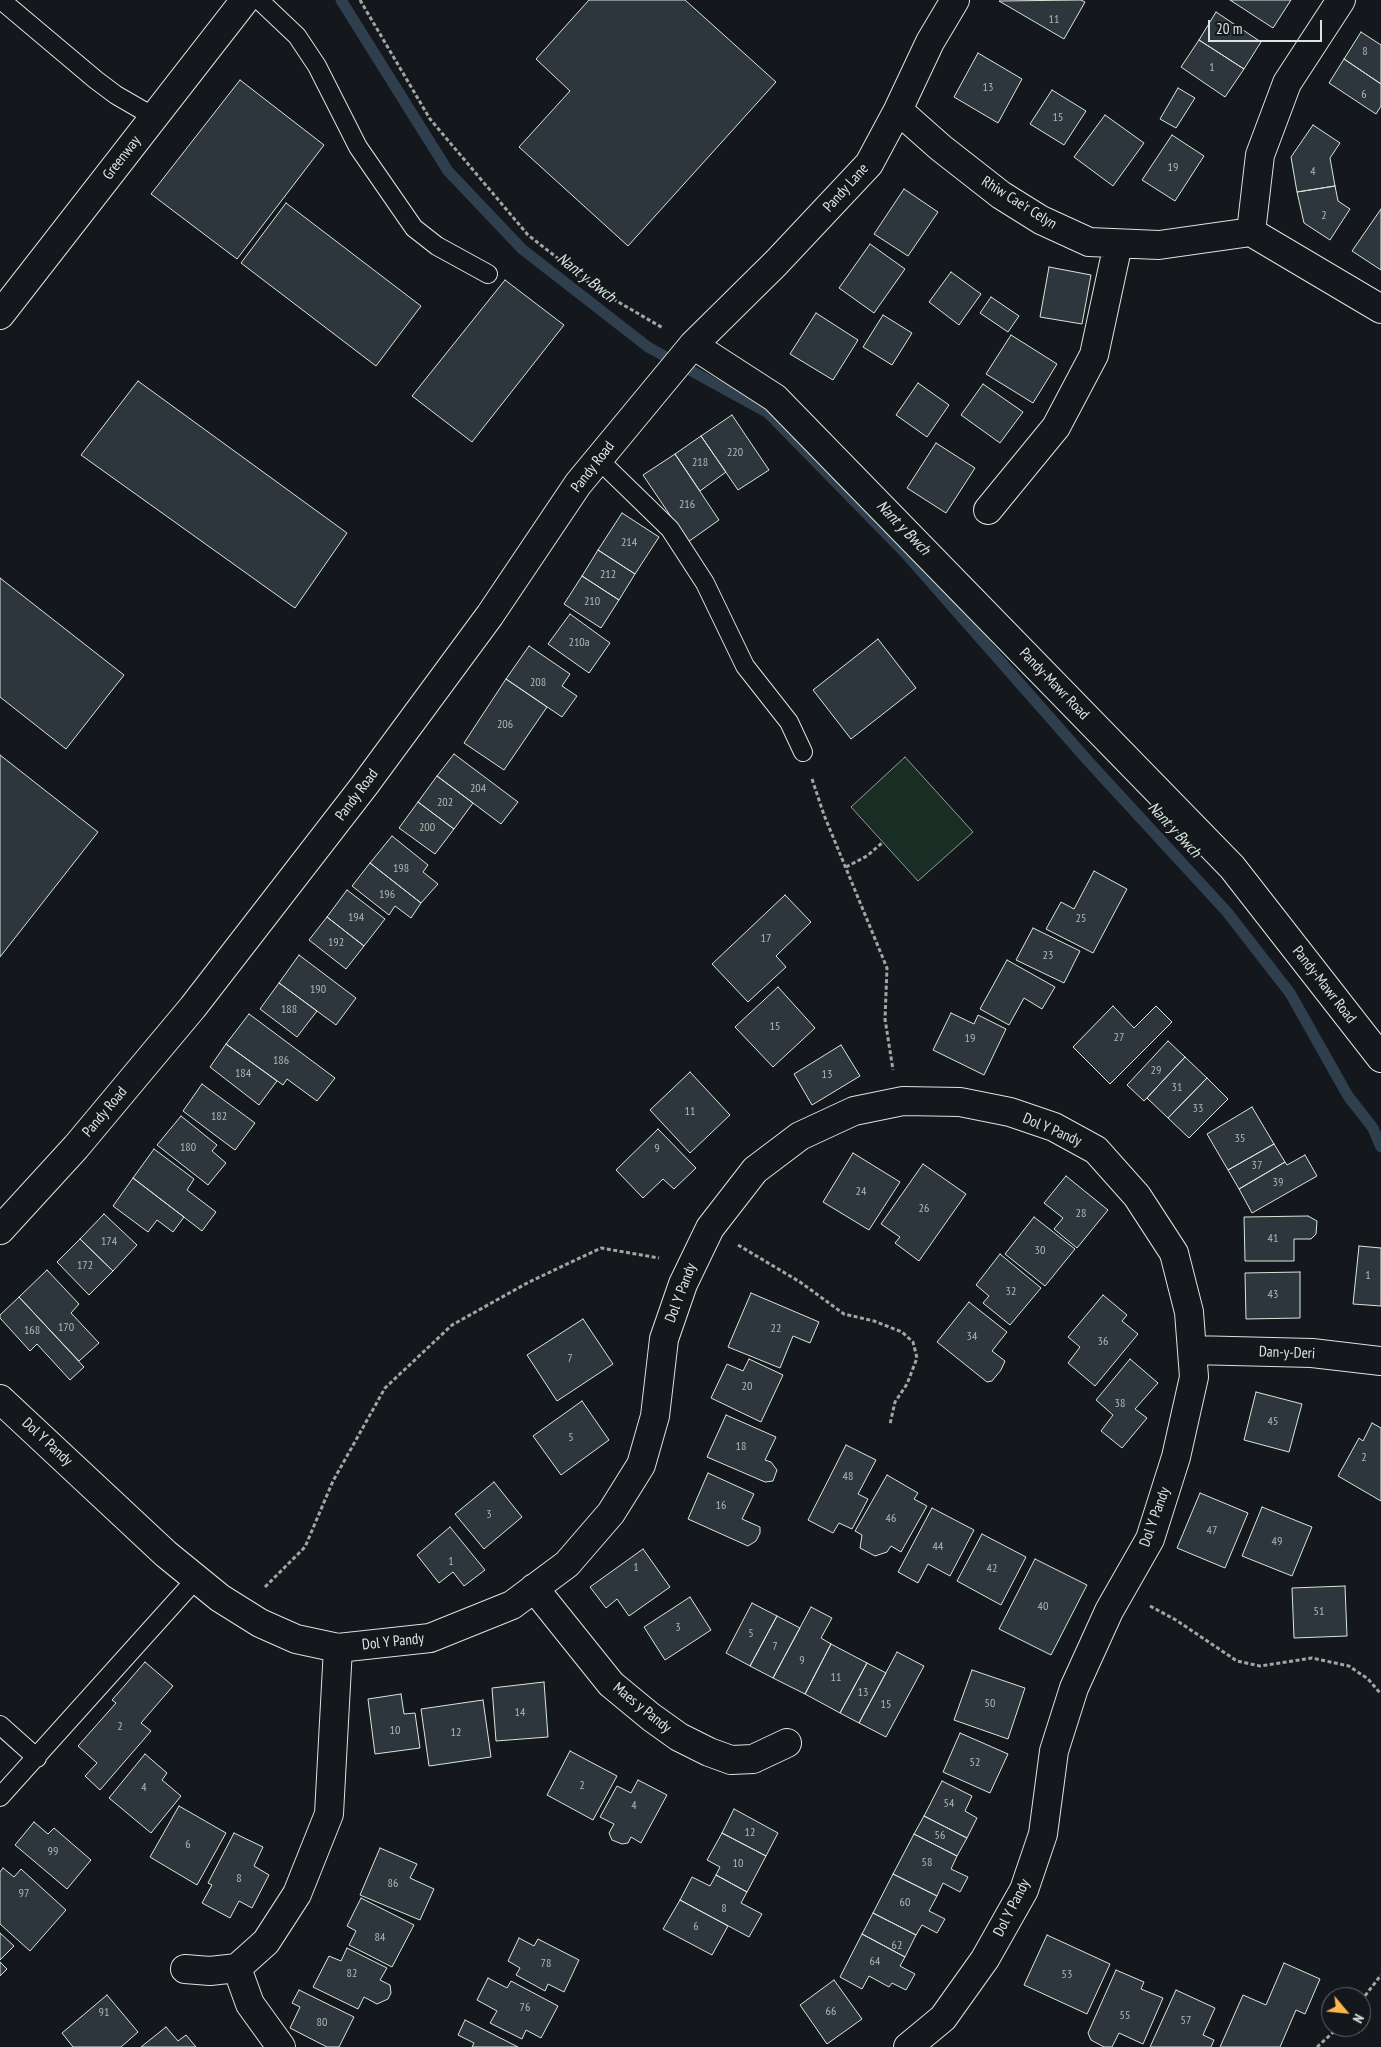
<!DOCTYPE html>
<style>
body{margin:0}
#map{position:relative;width:1381px;height:2047px;overflow:hidden;background:#14181c;font-family:"PT Sans Narrow",sans-serif}
canvas{display:block}
.north{position:absolute;left:1321px;top:1987px;width:50px;height:50px;box-sizing:border-box;background:#14181c;border:1px solid #626a69;border-radius:50%;rotate:118deg;font-size:14px;font-weight:700;line-height:20px;text-align:center;color:#d8e6dc}
.north::after{content:'';display:block;margin:auto;width:18px;height:22px;background:#ffb74d;clip-path:polygon(50% 0,100% 100%,50% 72%,0 100%)}
.scale{position:absolute;left:1208px;top:20px;width:114px;height:22px;box-sizing:border-box;border:2px solid #d8e6dc;border-top:0;padding-left:6px;font-size:15px;line-height:18px;white-space:nowrap;color:#d8e6dc;-webkit-text-stroke:4px #14181c;paint-order:stroke}
</style>
<div id="map">
<canvas width="1381" height="2047"></canvas>
<div class="north">N</div>
<div class="scale">20 m</div>
</div>
<script>
const c = document.querySelector('canvas').getContext('2d');
c.lineJoin = 'round';
function fill(path, color) {
  c.fillStyle = color;
  c.fill(path, 'evenodd');
}
function shape(rows) {
  const path = new Path2D();
  for (const r of rows) {
    path.moveTo(r[0], r[1]);
    for (let i = 2; i < r.length; i += 2) path.lineTo(r[i], r[i + 1]);
  }
  return path;
}
function strokePath(path, color, width, dash) {
  c.strokeStyle = color;
  c.lineWidth = width;
  c.lineCap = dash ? 'butt' : 'round';
  c.setLineDash(dash || []);
  c.stroke(path);
}
function drawText(font, color, halo, rows, align = 'center') {
  c.font = font + ' "PT Sans Narrow",sans-serif';
  c.lineWidth = 4;
  c.setLineDash([]);
  c.textBaseline = 'middle';
  c.strokeStyle = halo;
  c.fillStyle = color;
  for (const [text, x, y, turn = 0] of rows) {
    c.save();
    c.translate(x, y);
    c.rotate((+turn || 0) * Math.PI / 180);
    c.textAlign = isNaN(turn) ? turn : align;
    if (halo) c.strokeText(text, 0, 0);
    c.fillText(text, 0, 0);
    c.restore();
  }
}
const green = shape([
 [905,757,973,832,918,881,851,807,905,757]
]);
const stream = shape([
 [341,0,448,171,522,249,648,347,768,413,907,555,1089,762,1227,912,1290,993,1348,1096,1373,1128,1381,1147]
]);
const building = shape([
 [589,0,685,0,776,82,628,246,519,147,570,91,536,59,589,0],
 [1081,0,1085,2,1064,39,999,1,1081,0],
 [1230,0,1291,0,1273,28,1230,0],
 [1216,12,1261,42,1244,69,1199,40,1216,12],
 [1361,32,1381,45,1381,84,1344,59,1361,32],
 [1199,40,1244,69,1225,97,1181,67,1199,40],
 [978,53,1022,79,998,123,954,97,978,53],
 [1344,59,1381,84,1381,106,1376,114,1329,83,1344,59],
 [240,80,324,145,237,259,151,194,240,80],
 [1178,88,1195,98,1176,128,1160,119,1178,88],
 [1052,90,1086,111,1064,145,1030,124,1052,90],
 [1105,115,1144,143,1113,186,1074,157,1105,115],
 [1313,125,1340,143,1330,158,1335,186,1297,192,1291,157,1313,125],
 [1172,135,1204,156,1175,201,1142,180,1172,135],
 [1335,186,1338,201,1350,209,1330,240,1304,223,1297,192,1335,186],
 [904,189,938,212,908,256,874,234,904,189],
 [286,203,421,306,376,366,241,263,286,203],
 [1381,209,1381,270,1352,251,1381,209],
 [870,244,905,269,874,313,839,288,870,244],
 [1049,267,1091,275,1082,324,1040,317,1049,267],
 [951,272,981,294,959,325,929,302,951,272],
 [505,280,564,325,472,442,412,396,505,280],
 [991,297,1019,316,1008,332,980,313,991,297],
 [816,313,858,340,833,380,790,354,816,313],
 [883,315,912,333,892,365,863,347,883,315],
 [1011,335,1057,364,1033,403,986,374,1011,335],
 [138,381,347,533,295,608,81,455,138,381],
 [918,383,949,405,927,437,896,415,918,383],
 [983,384,1023,412,1000,443,961,415,983,384],
 [732,415,769,470,738,490,701,436,732,415],
 [701,436,726,472,700,491,675,454,701,436],
 [936,443,975,468,946,513,907,488,936,443],
 [675,454,719,520,688,542,643,475,675,454],
 [622,513,659,537,635,574,598,550,622,513],
 [598,550,635,574,619,600,582,576,598,550],
 [582,576,619,600,601,628,564,604,582,576],
 [0,578,124,675,66,749,0,697,0,578],
 [570,614,610,643,589,673,548,644,570,614],
 [878,639,916,688,851,739,813,690,878,639],
 [529,646,570,674,562,686,577,696,562,717,506,679,529,646],
 [506,679,547,707,504,770,464,743,506,679],
 [454,754,518,802,501,824,437,776,454,754],
 [0,755,98,832,0,957,0,755],
 [437,776,473,803,454,829,418,802,437,776],
 [418,802,454,829,435,854,399,828,418,802],
 [392,836,428,865,423,872,438,884,421,903,370,863,392,836],
 [370,863,421,903,411,918,395,906,389,915,352,886,370,863],
 [1094,871,1127,889,1093,953,1046,929,1061,902,1074,909,1094,871],
 [347,890,385,919,364,946,327,917,347,890],
 [785,895,811,922,776,956,786,967,748,1002,712,964,785,895],
 [327,917,364,946,346,969,309,940,327,917],
 [1033,928,1080,951,1064,983,1016,960,1033,928],
 [299,955,356,998,336,1025,279,983,299,955],
 [1007,960,1055,987,1042,1009,1024,998,1009,1025,980,1009,1007,960],
 [279,983,317,1011,297,1037,260,1009,279,983],
 [778,987,815,1028,773,1067,735,1027,778,987],
 [1113,1006,1134,1028,1156,1006,1172,1022,1110,1084,1073,1047,1113,1006],
 [951,1013,974,1024,978,1015,1006,1029,984,1075,933,1050,951,1013],
 [249,1014,335,1078,317,1101,287,1079,283,1085,226,1044,249,1014],
 [1168,1041,1185,1057,1144,1101,1127,1085,1168,1041],
 [226,1044,277,1081,259,1105,210,1067,226,1044],
 [841,1045,860,1076,812,1105,794,1074,841,1045],
 [1185,1057,1207,1078,1168,1118,1147,1098,1185,1057],
 [690,1072,730,1115,690,1153,650,1110,690,1072],
 [1207,1078,1228,1099,1189,1138,1168,1118,1207,1078],
 [202,1084,255,1123,235,1150,183,1111,202,1084],
 [1252,1107,1274,1144,1228,1170,1207,1134,1252,1107],
 [181,1116,217,1145,212,1151,226,1163,208,1185,157,1145,181,1116],
 [658,1129,696,1168,674,1189,663,1179,643,1198,616,1170,658,1129],
 [1274,1144,1285,1162,1239,1189,1228,1170,1274,1144],
 [154,1149,194,1179,187,1190,216,1212,202,1231,133,1178,154,1149],
 [853,1153,900,1182,869,1230,823,1202,853,1153],
 [1305,1155,1317,1176,1252,1213,1239,1189,1285,1162,1287,1165,1305,1155],
 [923,1164,966,1194,919,1261,895,1243,900,1237,881,1224,923,1164],
 [1066,1176,1108,1210,1077,1248,1054,1229,1063,1218,1044,1203,1066,1176],
 [133,1178,184,1217,173,1232,157,1220,148,1232,113,1206,133,1178],
 [104,1214,137,1245,113,1271,80,1239,104,1214],
 [1308,1216,1317,1221,1316,1234,1311,1239,1294,1239,1294,1261,1245,1261,1244,1217,1308,1216],
 [1034,1217,1075,1249,1045,1286,1005,1254,1034,1217],
 [80,1239,113,1271,89,1295,57,1262,80,1239],
 [1359,1246,1381,1248,1381,1306,1353,1304,1359,1246],
 [1000,1254,1041,1288,1010,1325,983,1303,989,1296,976,1285,1000,1254],
 [47,1270,79,1304,71,1313,99,1343,79,1361,19,1297,47,1270],
 [1300,1272,1300,1318,1246,1319,1245,1273,1300,1272],
 [751,1293,819,1322,810,1343,793,1336,780,1368,728,1347,751,1293],
 [1103,1295,1127,1315,1122,1321,1138,1334,1095,1386,1068,1363,1080,1347,1068,1337,1103,1295],
 [19,1297,84,1367,70,1380,37,1344,30,1351,0,1318,0,1315,19,1297],
 [969,1302,1007,1332,992,1351,1005,1361,1001,1370,992,1381,987,1382,937,1342,969,1302],
 [583,1319,613,1364,557,1401,527,1355,583,1319],
 [749,1359,783,1375,761,1422,711,1398,727,1364,743,1371,749,1359],
 [1130,1359,1158,1383,1135,1409,1147,1418,1122,1448,1101,1431,1113,1415,1096,1400,1130,1359],
 [1256,1392,1302,1404,1289,1452,1244,1440,1256,1392],
 [582,1401,609,1440,561,1475,533,1436,582,1401],
 [726,1415,776,1437,765,1460,771,1462,777,1470,773,1481,765,1482,707,1457,726,1415],
 [1372,1423,1381,1428,1381,1501,1338,1476,1359,1438,1363,1441,1372,1423],
 [846,1445,876,1460,858,1494,868,1499,852,1529,839,1523,833,1533,808,1520,846,1445],
 [708,1473,754,1494,742,1519,760,1527,760,1533,756,1541,748,1546,688,1519,708,1473],
 [887,1475,918,1493,914,1499,927,1506,901,1552,891,1546,887,1552,875,1556,860,1548,862,1535,855,1531,887,1475],
 [494,1482,522,1517,484,1549,455,1514,494,1482],
 [1200,1493,1248,1513,1225,1568,1177,1548,1200,1493],
 [1262,1507,1312,1527,1292,1576,1242,1556,1262,1507],
 [932,1508,974,1530,950,1576,928,1564,918,1583,898,1572,932,1508],
 [450,1527,485,1570,464,1586,453,1572,439,1583,417,1555,450,1527],
 [982,1534,1026,1557,1001,1605,957,1581,982,1534],
 [643,1549,670,1587,629,1616,617,1599,606,1608,590,1587,643,1549],
 [1035,1559,1087,1585,1051,1655,999,1629,1035,1559],
 [1345,1586,1347,1636,1294,1638,1292,1588,1345,1586],
 [690,1597,711,1630,665,1660,644,1627,690,1597],
 [752,1603,777,1616,750,1666,726,1653,752,1603],
 [811,1607,832,1618,821,1638,831,1644,805,1694,773,1678,811,1607],
 [777,1616,800,1628,773,1678,750,1666,777,1616],
 [831,1644,867,1663,840,1713,805,1694,831,1644],
 [897,1652,924,1666,886,1737,859,1723,897,1652],
 [145,1662,173,1686,141,1723,151,1731,100,1790,85,1776,97,1763,78,1746,116,1703,112,1700,145,1662],
 [867,1663,886,1673,859,1723,840,1713,867,1663],
 [972,1670,1025,1688,1008,1739,954,1720,972,1670],
 [544,1682,548,1737,496,1741,492,1688,544,1682],
 [401,1694,404,1714,415,1713,420,1748,375,1754,368,1699,401,1694],
 [483,1700,491,1757,429,1766,421,1709,483,1700],
 [960,1733,1008,1754,990,1793,943,1772,960,1733],
 [570,1751,617,1776,593,1820,547,1795,570,1751],
 [145,1754,167,1773,162,1780,181,1796,151,1833,109,1798,145,1754],
 [638,1780,667,1795,641,1843,631,1837,628,1843,622,1844,612,1840,609,1833,614,1824,600,1817,617,1786,631,1793,638,1780],
 [942,1781,972,1796,965,1811,977,1818,967,1838,924,1816,942,1781],
 [179,1806,226,1833,197,1885,150,1857,179,1806],
 [734,1809,778,1833,766,1856,722,1833,734,1809],
 [924,1816,967,1838,957,1856,914,1834,924,1816],
 [34,1822,48,1834,54,1828,91,1860,67,1889,15,1845,34,1822],
 [234,1833,263,1847,254,1866,269,1875,252,1908,239,1901,230,1918,202,1903,212,1885,208,1883,234,1833],
 [722,1833,766,1856,747,1892,716,1875,720,1867,707,1860,722,1833],
 [914,1834,957,1856,951,1869,968,1877,960,1892,943,1883,937,1896,893,1874,914,1834],
 [380,1848,417,1864,410,1878,434,1889,420,1920,360,1895,380,1848],
 [3,1868,14,1877,21,1869,66,1910,30,1951,0,1924,0,1872,3,1868],
 [893,1874,937,1896,929,1911,945,1919,937,1933,922,1925,916,1935,873,1913,893,1874],
 [716,1875,747,1892,741,1903,762,1914,749,1937,680,1900,692,1877,710,1886,716,1875],
 [361,1898,414,1925,392,1967,349,1945,356,1931,347,1926,361,1898],
 [680,1900,728,1926,712,1955,663,1929,680,1900],
 [873,1913,916,1935,905,1957,862,1934,873,1913],
 [0,1933,14,1946,0,1960,0,1933],
 [862,1934,905,1957,900,1966,915,1974,906,1990,892,1983,889,1987,869,1976,862,1989,840,1977,862,1934],
 [1047,1935,1110,1964,1087,2014,1024,1985,1047,1935],
 [519,1938,534,1946,538,1939,579,1960,564,1992,548,1984,545,1991,516,1975,520,1968,508,1961,519,1938],
 [347,1948,387,1968,380,1980,390,1985,391,1993,388,1999,377,2004,364,1997,358,2009,313,1987,329,1956,341,1961,347,1948],
 [0,1962,7,1969,0,1976,0,1962],
 [1284,1963,1320,1979,1305,2014,1296,2010,1280,2047,1220,2047,1243,1995,1266,2005,1284,1963],
 [1116,1970,1144,1982,1141,1989,1163,1998,1143,2044,1119,2033,1112,2047,1104,2047,1091,2040,1088,2033,1116,1970],
 [488,1978,507,1988,511,1981,558,2006,541,2038,526,2030,522,2039,490,2023,497,2011,477,2000,488,1978],
 [834,1980,862,2019,827,2044,800,2005,834,1980],
 [299,1990,354,2017,339,2047,327,2047,290,2028,300,2007,292,2003,299,1990],
 [1176,1990,1215,2008,1203,2035,1214,2040,1211,2047,1150,2047,1176,1990],
 [107,1995,138,2032,121,2047,73,2047,62,2033,107,1995],
 [465,2020,518,2047,472,2047,474,2043,458,2035,465,2020],
 [166,2027,178,2041,186,2035,196,2047,141,2047,166,2027]
]);
const path = shape([
 [360,0,430,119,528,235,601,292,663,328],
 [812,779,824,815,887,968,885,1019,893,1070],
 [846,867,867,856,883,842],
 [738,1245,800,1282,844,1314,874,1321,902,1332,913,1342,917,1358,907,1384,895,1402,890,1424],
 [265,1587,305,1547,333,1481,385,1388,452,1325,529,1282,601,1248,659,1258],
 [1150,1606,1176,1620,1237,1661,1260,1666,1312,1658,1349,1666,1368,1679,1381,1694],
 [1361,2001,1381,1975],
 [1317,2047,1339,2027]
]);
const service = shape([
 [1,0,96,80,116,95,154,117],
 [259,0,297,36,317,66,358,147,414,228,437,246,488,274],
 [598,459,670,529,705,583,745,666,789,722,803,752],
 [0,1725,37,1758],
 [0,1797,196,1579]
]);
const minor = shape([
 [898,110,941,148,1001,195,1041,220,1089,242,1159,245,1251,232],
 [1251,232,1260,155,1287,83,1341,0],
 [1251,232,1381,309],
 [0,315,245,0],
 [693,345,775,398,1232,867,1381,1058],
 [988,510,1056,427,1094,355,1118,244],
 [0,1230,76,1147,193,1007,364,786,490,615,578,484,693,345,776,263,869,164,898,110,930,42,955,0],
 [1192,1350,1312,1353,1381,1361],
 [0,1399,166,1554,220,1598,260,1623,296,1639,338,1648,430,1638,512,1605,567,1564,611,1513,641,1465,655,1416,664,1339,683,1284,710,1228,755,1170,800,1136,854,1111,903,1101,960,1102,1010,1112,1054,1127,1096,1150,1137,1196,1174,1253,1189,1312,1194,1377,1176,1457,1150,1539,1109,1611,1074,1688,1054,1751,1043,1834,1024,1890,985,1959,943,2018,908,2047],
 [534,1588,611,1684,651,1717,679,1737,709,1752,731,1760,753,1759,787,1743],
 [185,1969,210,1971,237,1968],
 [281,2047,250,2004,237,1968,266,1942,297,1894,329,1814,338,1648]
]);
const numberNames = [
 ["11",1054,20],
 ["8",1365,52],
 ["1",1212,68],
 ["13",988,88],
 ["6",1364,95],
 ["15",1058,118],
 ["19",1173,168],
 ["4",1313,172],
 ["2",1324,216],
 ["220",735,453],
 ["218",700,463],
 ["216",687,505],
 ["214",629,543],
 ["212",608,575],
 ["210",592,602],
 ["210a",579,643],
 ["208",538,683],
 ["206",505,725],
 ["204",478,789],
 ["202",445,803],
 ["200",427,828],
 ["198",401,869],
 ["196",387,895],
 ["194",356,918],
 ["25",1081,919],
 ["17",766,939],
 ["192",336,943],
 ["23",1048,956],
 ["190",318,990],
 ["188",289,1010],
 ["15",775,1027],
 ["27",1119,1038],
 ["19",970,1039],
 ["186",281,1061],
 ["29",1156,1071],
 ["184",243,1074],
 ["13",827,1075],
 ["31",1177,1088],
 ["33",1198,1109],
 ["11",690,1112],
 ["182",219,1117],
 ["35",1240,1139],
 ["180",188,1148],
 ["9",657,1149],
 ["37",1257,1166],
 ["39",1278,1183],
 ["24",861,1192],
 ["26",924,1209],
 ["28",1081,1214],
 ["41",1273,1239],
 ["174",109,1242],
 ["30",1040,1251],
 ["172",85,1266],
 ["1",1368,1276],
 ["32",1011,1292],
 ["43",1273,1295],
 ["170",66,1328],
 ["22",776,1329],
 ["168",32,1331],
 ["34",972,1337],
 ["36",1103,1342],
 ["7",570,1359],
 ["20",747,1387],
 ["38",1120,1404],
 ["45",1273,1422],
 ["5",571,1438],
 ["18",741,1447],
 ["2",1364,1458],
 ["48",848,1477],
 ["16",721,1506],
 ["3",489,1515],
 ["46",891,1519],
 ["47",1212,1531],
 ["49",1277,1542],
 ["44",938,1547],
 ["1",451,1562],
 ["1",636,1568],
 ["42",992,1569],
 ["40",1043,1607],
 ["51",1319,1612],
 ["3",678,1628],
 ["5",751,1634],
 ["7",775,1647],
 ["9",802,1661],
 ["11",836,1678],
 ["13",863,1693],
 ["50",990,1704],
 ["15",886,1705],
 ["14",520,1713],
 ["2",120,1727],
 ["10",395,1731],
 ["12",456,1733],
 ["52",975,1763],
 ["2",582,1786],
 ["4",144,1788],
 ["54",949,1804],
 ["4",634,1806],
 ["12",750,1833],
 ["56",940,1836],
 ["6",188,1845],
 ["99",53,1852],
 ["58",927,1863],
 ["10",738,1864],
 ["8",239,1879],
 ["86",393,1884],
 ["97",24,1894],
 ["60",905,1903],
 ["8",724,1909],
 ["6",696,1927],
 ["84",380,1938],
 ["62",897,1946],
 ["64",875,1962],
 ["78",546,1964],
 ["82",352,1974],
 ["53",1067,1975],
 ["76",525,2008],
 ["66",831,2012],
 ["91",104,2013],
 ["55",1125,2016],
 ["57",1186,2021],
 ["80",322,2023]
];
const streetNames = [
 ["Greenway",122,158,-52],
 ["Pandy Lane",846,188,-48],
 ["Rhiw Cae'r Celyn",1019,203,32],
 ["Pandy Road",593,467,-52],
 ["Pandy-Mawr Road",1054,684,46],
 ["Pandy Road",357,795,-53],
 ["Pandy-Mawr Road",1324,985,52],
 ["Pandy Road",105,1112,-50],
 ["Dol Y Pandy",1052,1130,23],
 ["Dol Y Pandy",681,1293,-69],
 ["Dan-y-Deri",1287,1353,2],
 ["Dol Y Pandy",47,1442,43],
 ["Dol Y Pandy",1155,1517,-70],
 ["Dol Y Pandy",393,1642,-6],
 ["Maes y Pandy",642,1708,39],
 ["Dol Y Pandy",1012,1908,-63]
];
const waterNames = [
 ["Nant y Bwch",586,278,38],
 ["Nant y Bwch",903,528,46],
 ["Nant y Bwch",1174,830,47]
];
fill(green, '#1a2d24');
strokePath(green, '#939e99', 1);
strokePath(stream, '#2f3f4d', 11);
fill(building, '#2c363c');
strokePath(building, '#d8e6dc', 1);
strokePath(service, '#d8e6dc', 20);
strokePath(minor, '#d8e6dc', 30);
strokePath(path, '#9da8a2', 3, [4, 2.5]);
strokePath(service, '#14181c', 18);
strokePath(minor, '#14181c', 28);
drawText('12px', '#adbab4', null, numberNames);
drawText('15px', '#d8e6dc', '#14181c', streetNames);
drawText('italic 16px', '#d8e6dc', '#14181c', waterNames);
</script>
